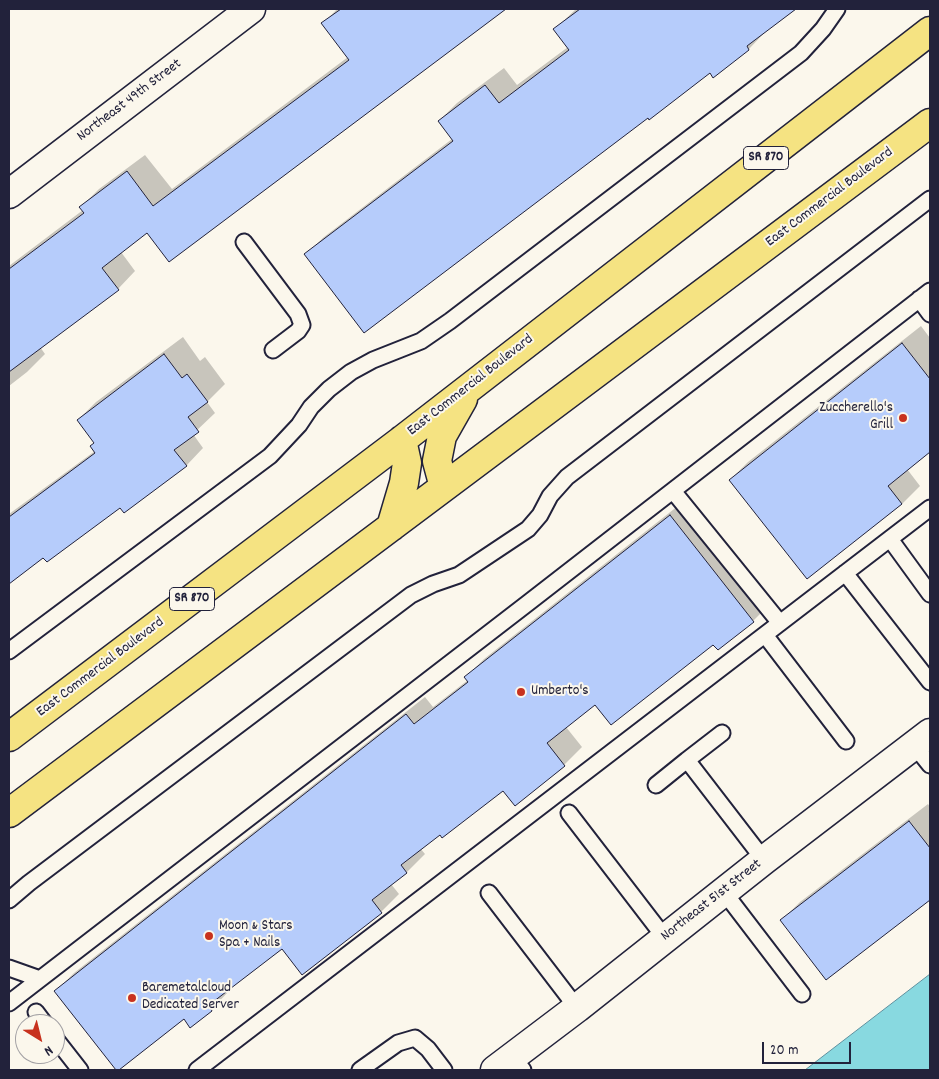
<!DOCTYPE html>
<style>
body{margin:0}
#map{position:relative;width:939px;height:1079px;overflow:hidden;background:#fbf7ec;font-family:Dekko,sans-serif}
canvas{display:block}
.frame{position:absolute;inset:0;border:10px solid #22223b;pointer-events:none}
.north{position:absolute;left:15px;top:1014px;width:50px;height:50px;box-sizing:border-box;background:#fbf7ec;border:1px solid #a4a2a5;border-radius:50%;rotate:144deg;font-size:14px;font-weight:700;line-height:20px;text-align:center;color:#22223b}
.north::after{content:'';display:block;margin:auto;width:18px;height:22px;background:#c8321e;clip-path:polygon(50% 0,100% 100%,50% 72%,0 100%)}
.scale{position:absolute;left:762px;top:1042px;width:89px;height:22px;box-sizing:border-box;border:2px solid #22223b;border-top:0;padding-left:6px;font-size:15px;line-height:18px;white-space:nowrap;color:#22223b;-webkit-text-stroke:4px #fbf7ec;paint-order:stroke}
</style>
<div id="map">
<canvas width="939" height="1079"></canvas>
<div class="frame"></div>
<div class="north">N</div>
<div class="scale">20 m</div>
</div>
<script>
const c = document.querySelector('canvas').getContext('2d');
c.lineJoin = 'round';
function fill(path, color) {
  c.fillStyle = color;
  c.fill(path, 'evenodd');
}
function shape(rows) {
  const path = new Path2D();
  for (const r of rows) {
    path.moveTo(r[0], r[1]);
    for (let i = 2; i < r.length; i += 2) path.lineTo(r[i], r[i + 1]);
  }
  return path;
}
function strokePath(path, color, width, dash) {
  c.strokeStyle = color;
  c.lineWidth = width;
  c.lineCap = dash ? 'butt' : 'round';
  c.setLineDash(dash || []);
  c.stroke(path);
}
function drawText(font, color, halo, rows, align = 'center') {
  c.font = font + ' Dekko,sans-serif';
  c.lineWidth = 4;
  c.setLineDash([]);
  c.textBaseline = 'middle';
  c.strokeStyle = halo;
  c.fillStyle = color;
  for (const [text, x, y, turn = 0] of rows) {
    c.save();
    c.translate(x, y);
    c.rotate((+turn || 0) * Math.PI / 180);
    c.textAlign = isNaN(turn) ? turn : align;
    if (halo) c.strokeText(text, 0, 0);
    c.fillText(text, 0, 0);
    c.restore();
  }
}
const water = shape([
 [930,974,930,1070,805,1070,930,974]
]);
const shadow = shape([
 [337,9,504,9,169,260,148,231,121,252,135,271,118,289,40,347,45,354,27,372,9,386,9,266,83,210,81,207,99,189,145,155,172,189,348,57,323,24],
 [576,9,796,9,766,31,749,49,710,72,648,116,306,254,324,237,452,139,439,121,457,103,504,68,517,85,568,47,555,29],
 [921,326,930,338,930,451,907,469,920,486,902,504,807,577,730,480,748,462],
 [183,337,200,361,205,357,225,384,207,402,215,413,193,434,203,448,186,466,44,556,9,582,9,514,95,451,95,442,78,420,96,402],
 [688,498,771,603,753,621,595,703,566,727,582,747,564,765,503,789,420,848,425,854,407,872,391,884,399,894,381,912,283,948,228,989,229,991,211,1010,184,1018,56,991,74,973,425,697,433,707,468,680,466,677,484,659],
 [928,804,930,807,930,900,782,920,800,902]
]);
const building = shape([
 [341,9,506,9,169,262,147,233,102,268,119,290,9,372,9,269,84,213,79,207,127,171,153,206,349,60,321,23,341,9],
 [580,9,796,9,747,46,749,50,713,78,710,73,649,120,648,118,364,333,304,254,453,141,438,121,485,85,499,103,569,50,553,29,580,9],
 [902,343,930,379,930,452,888,486,902,504,807,579,729,480,902,343],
 [164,354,182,378,187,374,208,402,188,417,199,432,174,450,187,466,124,513,120,508,47,562,43,558,9,584,9,517,95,453,90,446,94,443,77,420,164,354],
 [670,515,754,622,718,650,713,645,611,725,595,705,547,743,565,766,515,806,503,791,442,838,440,835,401,865,407,873,372,900,382,913,302,975,282,949,209,1005,212,1011,190,1028,184,1019,119,1070,116,1070,54,991,406,714,414,724,468,682,464,677,670,515],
 [909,821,930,848,930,900,826,980,780,920,909,821]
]);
const lane = shape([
 [244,242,298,314,302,325,298,331,273,350],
 [919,299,930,314],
 [673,491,780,623],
 [890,539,930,594],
 [845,573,930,682],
 [765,635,846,741],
 [9,651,270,456,299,425,311,407,329,389,351,372,373,360,421,341,450,321,801,53,823,29,837,9],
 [914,745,930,765],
 [687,760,722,733],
 [656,785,687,760,764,860],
 [569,813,665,938],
 [724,892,802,994],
 [489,893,577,1008],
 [9,900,29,883,411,595,433,584,459,575,528,529,540,515,550,496,567,477,930,199],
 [9,968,40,979],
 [9,1003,528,603,930,291],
 [36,1012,45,1024],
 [55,1038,80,1070],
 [512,1056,523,1070],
 [197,1070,930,508],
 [360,1070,398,1043,415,1038,428,1049,444,1070]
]);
const street = shape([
 [9,194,251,9],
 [495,1070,577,1008,764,860,930,733]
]);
const primary = shape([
 [444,487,437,461,442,436,463,399],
 [391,527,404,483,407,463,402,440],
 [9,737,402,440,930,31],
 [9,813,930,123]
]);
const markers = [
 [903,418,5,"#c8321e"],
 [521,692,5,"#c8321e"],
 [209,936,5,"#c8321e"],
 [132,998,5,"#c8321e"]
];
const shields = [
 [766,158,45],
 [192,599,45]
];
const shieldNames = [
 ["SR 870",766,158],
 ["SR 870",192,599]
];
const streetNames = [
 ["Northeast 49th Street",130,101,-37],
 ["East Commercial Boulevard",830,198,-37],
 ["East Commercial Boulevard",471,386,-38],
 ["East Commercial Boulevard",101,668,-37],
 ["Northeast 51st Street",712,901,-38]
];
const poiNames = [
 ["Zuccherello's",893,409,"right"],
 ["Grill",893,426,"right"],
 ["Umberto's",531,692],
 ["Moon & Stars",219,927],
 ["Spa + Nails",219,944],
 ["Baremetalcloud",142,989],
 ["Dedicated Server",142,1006]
];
fill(water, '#88d9e0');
strokePath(water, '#5f909e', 1);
fill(shadow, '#0003');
fill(building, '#b6ccfb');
strokePath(building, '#22223b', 1);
strokePath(lane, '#22223b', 19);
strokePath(street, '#22223b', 31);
strokePath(primary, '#22223b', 31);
strokePath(lane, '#fbf7ec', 15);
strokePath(street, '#fbf7ec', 28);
strokePath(primary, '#f5e382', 28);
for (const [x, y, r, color] of markers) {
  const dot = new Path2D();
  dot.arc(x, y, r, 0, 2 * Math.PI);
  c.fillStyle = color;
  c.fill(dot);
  strokePath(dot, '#fbf7ec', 2);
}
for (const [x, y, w] of shields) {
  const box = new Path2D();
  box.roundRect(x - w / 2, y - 11.5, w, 23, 4);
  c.fillStyle = '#fbf7ec';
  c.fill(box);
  strokePath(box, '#22223b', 1);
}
drawText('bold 14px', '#22223b', null, shieldNames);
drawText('15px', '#22223b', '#fbf7ec', streetNames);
drawText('15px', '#22223b', '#fbf7ec', poiNames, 'left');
</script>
